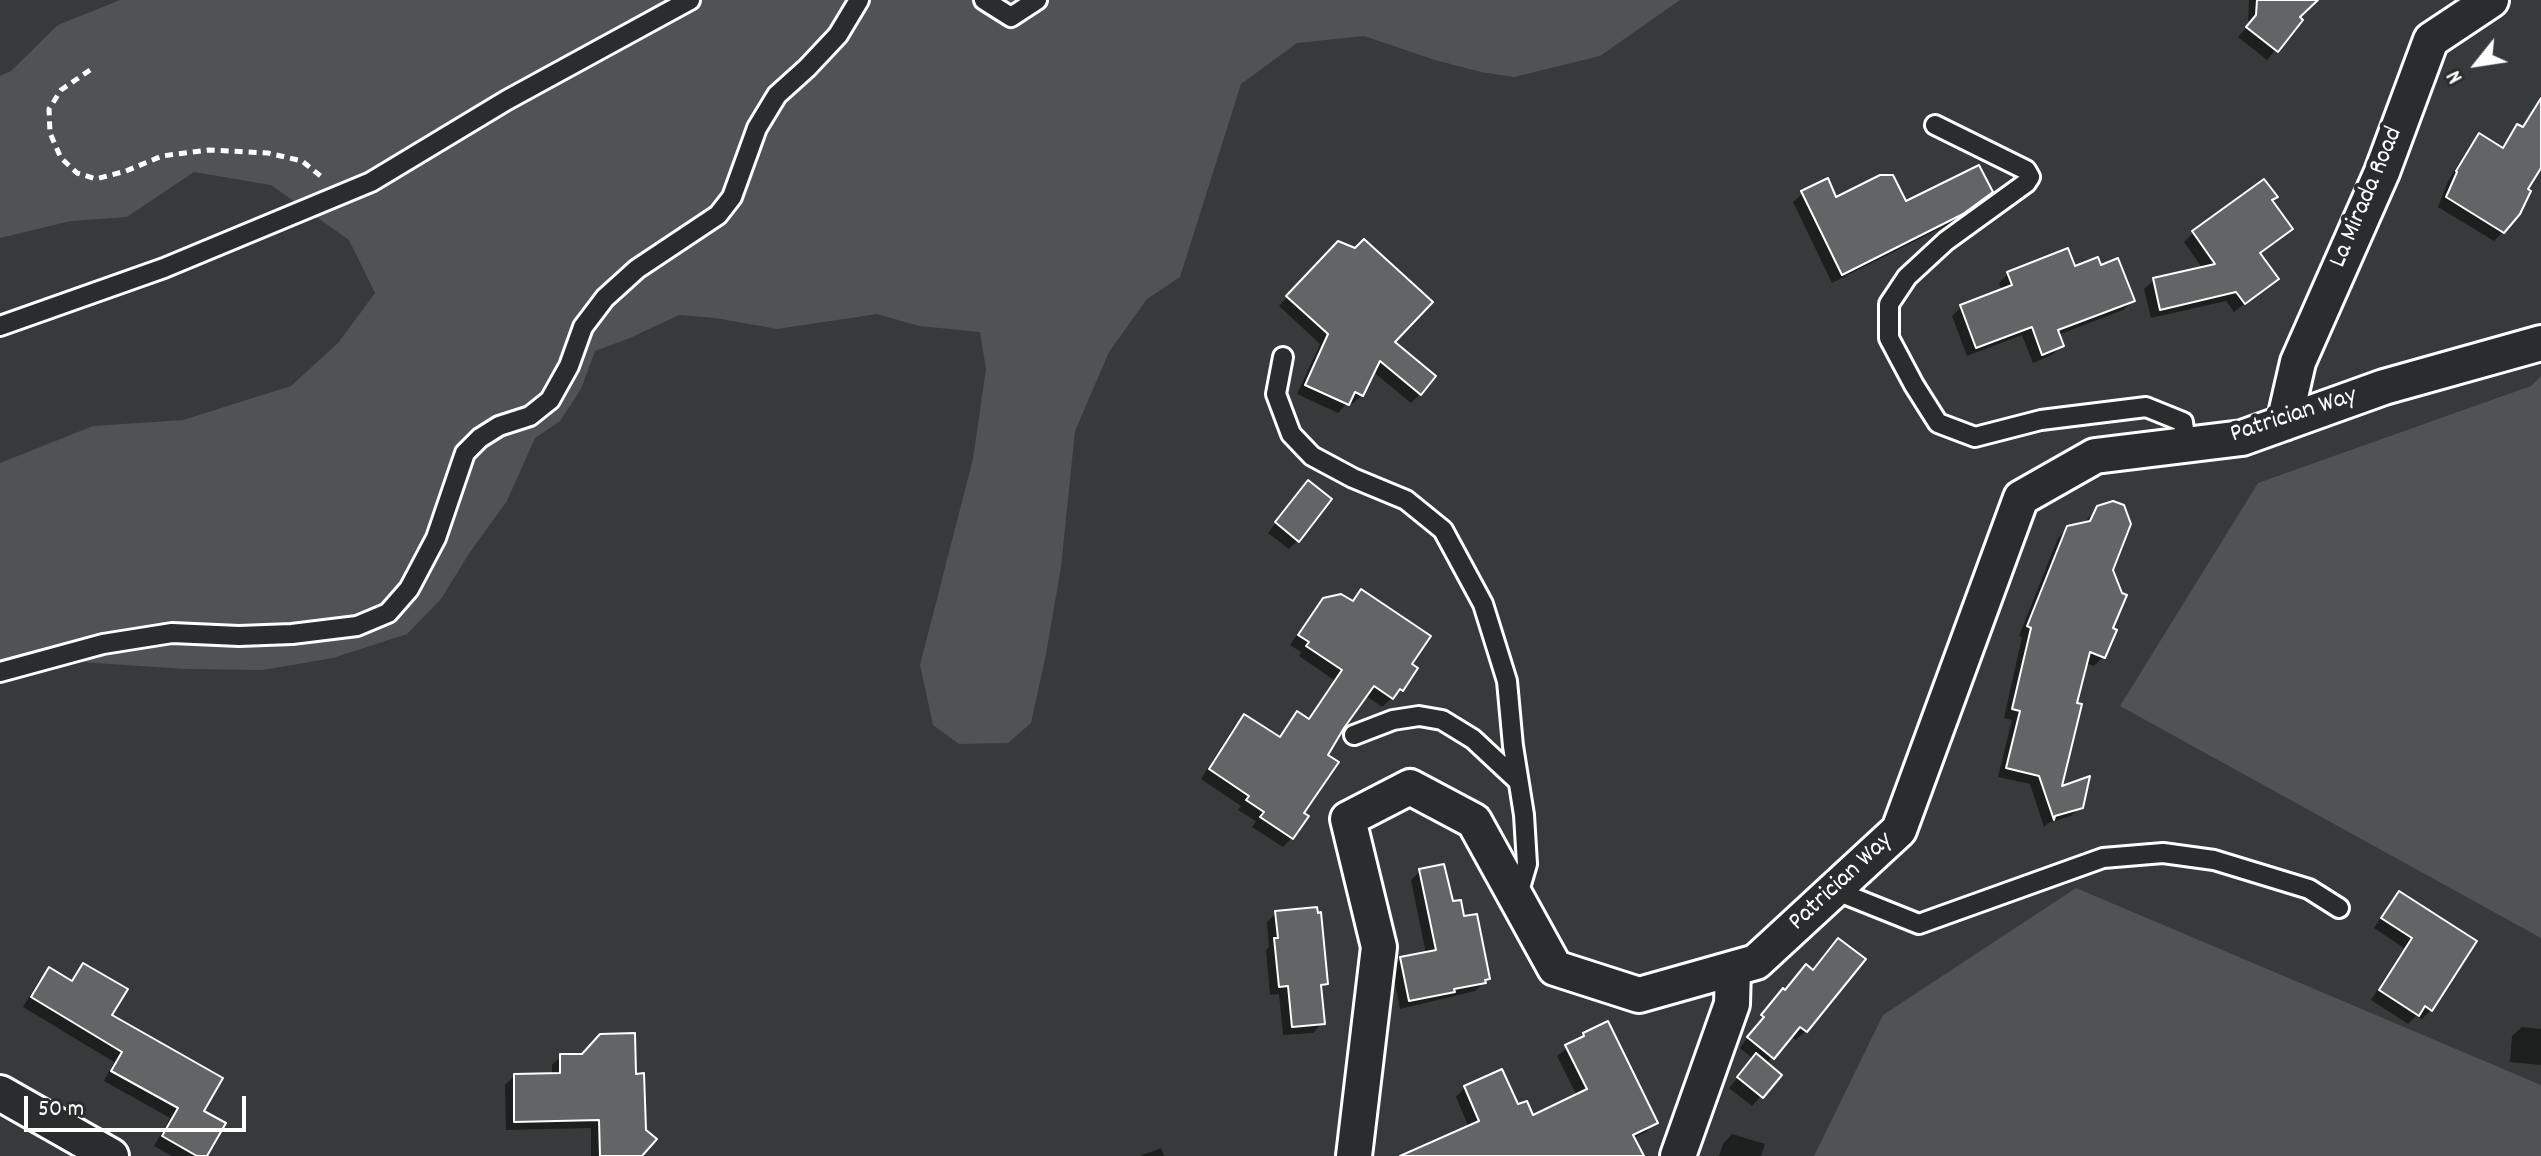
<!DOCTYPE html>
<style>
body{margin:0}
#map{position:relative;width:2541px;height:1156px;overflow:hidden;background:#373a3b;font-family:Dekko,sans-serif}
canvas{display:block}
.north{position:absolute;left:2437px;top:24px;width:80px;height:80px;-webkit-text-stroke:6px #2a2d2e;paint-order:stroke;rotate:240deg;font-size:22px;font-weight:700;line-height:32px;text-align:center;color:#fff}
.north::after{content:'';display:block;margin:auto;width:28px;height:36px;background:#fff;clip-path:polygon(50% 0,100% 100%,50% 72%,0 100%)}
.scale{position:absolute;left:24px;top:1096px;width:222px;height:36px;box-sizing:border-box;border:4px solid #fff;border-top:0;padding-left:10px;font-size:24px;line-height:28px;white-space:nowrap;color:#fff;-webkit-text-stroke:6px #2a2d2e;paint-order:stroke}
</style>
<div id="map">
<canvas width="2541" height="1156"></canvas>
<div class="north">N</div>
<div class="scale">50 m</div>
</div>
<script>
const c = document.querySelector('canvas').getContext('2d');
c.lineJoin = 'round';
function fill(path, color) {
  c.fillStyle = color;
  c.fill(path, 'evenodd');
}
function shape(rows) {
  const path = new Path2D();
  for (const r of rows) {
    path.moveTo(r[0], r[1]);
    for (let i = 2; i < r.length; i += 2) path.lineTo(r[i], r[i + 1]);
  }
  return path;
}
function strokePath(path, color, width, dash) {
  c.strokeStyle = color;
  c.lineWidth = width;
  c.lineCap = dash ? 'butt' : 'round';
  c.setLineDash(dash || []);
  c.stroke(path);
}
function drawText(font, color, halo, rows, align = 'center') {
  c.font = font + ' Dekko,sans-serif';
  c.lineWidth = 8;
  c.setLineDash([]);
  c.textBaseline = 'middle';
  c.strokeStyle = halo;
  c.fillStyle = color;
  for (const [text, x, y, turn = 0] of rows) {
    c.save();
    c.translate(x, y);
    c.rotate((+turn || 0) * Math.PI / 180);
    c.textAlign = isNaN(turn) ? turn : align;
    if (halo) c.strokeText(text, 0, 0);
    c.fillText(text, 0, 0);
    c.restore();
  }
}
const green = shape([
 [120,0,1680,0,1600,56,1514,77,1481,72,1435,60,1364,36,1297,43,1241,84,1180,277,1147,299,1109,352,1075,431,1061,567,1046,654,1031,723,1008,743,959,744,933,725,920,665,973,459,986,369,980,332,919,326,877,314,777,329,715,318,679,315,630,338,595,351,581,389,560,421,535,438,507,501,470,552,441,599,407,634,333,658,263,670,186,669,80,662,0,683,0,463,93,426,183,420,291,386,338,343,375,293,349,240,271,185,194,172,127,217,71,221,0,238,0,76,11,71,58,25],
 [2541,376,2541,938,2120,706,2258,483,2531,386],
 [2076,888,2541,1085,2541,1156,1814,1156,1883,1015]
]);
const shadow = shape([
 [2249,0,2295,0,2298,17,2301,20,2267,60,2238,37,2248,26],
 [2541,101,2541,164,2503,232,2494,241,2438,207,2448,181,2470,145,2480,136,2500,149,2518,126,2521,128],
 [2264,182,2270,201,2290,229,2259,254,2276,279,2234,312,2226,301,2151,318,2144,289,2154,280,2203,269,2184,242,2193,233],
 [1990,192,1951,223,1832,283,1793,202,1803,193,1836,199,1905,204],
 [1338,244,1420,394,1411,403,1372,371,1362,395,1352,404,1348,402,1338,413,1297,394,1320,344,1279,306],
 [2074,269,2133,301,2123,310,2058,335,2062,346,2052,355,2033,363,2022,335,1967,356,1952,316,1961,307,2002,291,1999,283,2008,274],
 [1299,492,1298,540,1289,549,1268,533],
 [2098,508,2110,570,2110,629,2103,657,2094,666,2085,663,2059,789,2081,806,2071,816,2048,823,2044,827,2030,784,1998,777,2012,720,2004,718,2022,637,2019,636,2058,538,2068,528,2085,524,2088,518],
 [1361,592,1409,665,1416,669,1401,690,1382,707,1365,695,1326,756,1292,838,1283,847,1252,827,1256,821,1238,810,1241,806,1201,779,1235,725,1244,716,1278,738,1297,714,1307,721,1334,680,1299,656,1301,652,1290,645,1314,609,1324,599,1351,602],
 [1420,871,1452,904,1488,979,1475,991,1400,1009,1392,968,1401,959,1426,954,1411,880],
 [2399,894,2475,942,2431,1010,2422,1019,2416,1016,2408,1024,2371,1000,2404,948,2374,928,2390,903],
 [1276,913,1326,983,1319,990,1322,1023,1313,1033,1283,1035,1279,994,1270,995,1266,950,1269,947,1267,922],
 [1829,950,1805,1031,1796,1040,1790,1036,1766,1064,1780,1075,1752,1106,1729,1088,1753,1059,1740,1048,1774,1000,1812,971],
 [83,965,109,1016,202,1111,205,1156,172,1156,154,1146,170,1118,104,1081,114,1062,23,1007,40,979,49,970,70,982],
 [2522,1027,2541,1029,2541,1065,2510,1062,2512,1036],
 [1584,1035,1655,1122,1646,1132,1633,1138,1642,1156,1405,1156,1469,1128,1456,1097,1465,1087,1517,1107,1532,1118,1577,1096,1557,1056],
 [561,1056,634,1076,644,1131,644,1156,591,1156,591,1128,506,1130,505,1085,514,1076,552,1075,552,1065],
 [1732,1134,1765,1144,1761,1156,1719,1156,1723,1144],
 [1161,1148,1164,1156,1167,1156,1140,1156]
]);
const building = shape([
 [2257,0,2318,0,2300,17,2303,20,2278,52,2246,27,2256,15,2257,0],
 [2541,98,2541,168,2528,189,2531,191,2520,214,2504,233,2446,197,2457,172,2456,171,2479,133,2503,148,2517,124,2523,127,2541,98],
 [1979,165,1993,192,1963,214,1842,275,1801,191,1828,178,1836,197,1880,175,1893,175,1906,201,1979,165],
 [2264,179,2278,197,2272,200,2293,229,2260,253,2279,279,2245,304,2236,292,2160,310,2153,278,2215,264,2192,231,2264,179],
 [1364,239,1433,302,1395,342,1436,376,1421,395,1380,361,1363,396,1355,392,1349,405,1305,385,1328,334,1286,296,1338,241,1355,248,1364,239],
 [2068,248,2075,266,2098,257,2101,265,2118,258,2135,301,2058,330,2064,346,2042,355,2032,327,1976,348,1960,305,2012,285,2007,272,2068,248],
 [1308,480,1332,499,1299,542,1275,522,1308,480],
 [2113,501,2124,505,2131,524,2113,570,2122,593,2127,595,2113,628,2117,630,2105,658,2090,652,2077,703,2082,704,2062,786,2090,776,2083,808,2055,816,2054,820,2039,776,2006,768,2020,711,2012,709,2031,628,2027,626,2067,526,2090,521,2097,506,2113,501],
 [1361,589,1431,636,1412,664,1418,668,1403,691,1400,689,1393,699,1374,686,1344,728,1328,755,1339,762,1304,813,1309,816,1293,839,1260,817,1264,812,1246,800,1249,796,1209,769,1244,714,1280,737,1297,711,1309,719,1342,670,1306,646,1309,642,1298,635,1323,598,1341,594,1353,601,1361,589],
 [1444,864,1453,901,1461,900,1464,916,1477,914,1490,979,1485,980,1486,983,1454,989,1455,992,1409,1001,1400,957,1436,950,1419,869,1444,864],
 [2399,891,2477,941,2432,1011,2425,1006,2419,1016,2379,990,2412,938,2381,918,2399,891],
 [1317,907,1318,913,1321,912,1328,984,1321,985,1325,1024,1292,1027,1288,986,1279,987,1274,938,1278,938,1275,911,1317,907],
 [1838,938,1866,959,1807,1032,1800,1027,1774,1059,1747,1037,1764,1017,1761,1015,1783,988,1785,990,1806,964,1813,970,1838,938],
 [83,963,128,989,112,1015,223,1078,204,1111,226,1123,207,1156,197,1156,162,1136,178,1108,111,1071,122,1052,31,997,49,967,72,981,83,963],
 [1608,1021,1658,1123,1633,1135,1644,1156,1400,1156,1479,1121,1464,1086,1502,1069,1518,1104,1527,1101,1533,1115,1587,1089,1565,1045,1584,1036,1583,1033,1608,1021],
 [635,1033,636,1074,644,1073,646,1130,657,1139,642,1156,600,1156,599,1120,514,1122,514,1074,560,1073,560,1054,582,1054,600,1034,635,1033],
 [1756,1053,1782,1075,1763,1098,1737,1077,1756,1053]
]);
const path = shape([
 [90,70,61,90,49,109,50,133,61,158,77,173,96,179,126,171,162,156,209,150,268,153,302,161,323,178]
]);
const lane = shape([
 [984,0,1011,17,1037,0],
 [1935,125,2026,170,2030,177,2026,183,1946,241,1907,277,1889,304,1889,338,1914,385,1938,423,1975,437,2041,420,2146,407,2183,422,2186,445],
 [0,326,164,268,371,182,507,100,690,0],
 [1283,357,1276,394,1291,434,1312,456,1353,478,1406,500,1443,530,1483,604,1507,681,1513,746,1524,815,1527,864,1517,898],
 [0,672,103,644,172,633,239,636,292,634,357,626,388,613,409,589,436,538,465,453,480,438,499,426,530,416,550,400,569,366,583,327,605,298,637,269,718,215,732,197,757,128,777,95,807,68,838,35,859,0],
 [1354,735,1393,720,1419,716,1442,720,1473,739,1518,781],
 [1834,890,1919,924,2103,858,2163,853,2214,860,2309,889,2339,908]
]);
const street = shape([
 [2284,423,2298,362,2382,172,2431,40,2491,0],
 [0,1093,111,1156],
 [1354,1156,1379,947,1348,819,1410,787,1474,821,1555,968,1639,995,1756,962,1899,830,2021,498,2095,456,2242,438,2384,387,2541,343],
 [1678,1156,1732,1004,1733,969]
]);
const streetNames = [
 ["La Mirada Road",2368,198,-67],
 ["Patrician Way",2294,417,-18],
 ["Patrician Way",1842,883,-43]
];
fill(green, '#505354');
fill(shadow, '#0007');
fill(building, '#636465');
strokePath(building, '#fff', 2);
strokePath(lane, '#fff', 24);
strokePath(street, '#fff', 40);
strokePath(path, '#fff', 5, [8, 6]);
strokePath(lane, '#2a2d2e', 18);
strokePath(street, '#2a2d2e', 34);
drawText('26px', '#fff', '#2a2d2e', streetNames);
</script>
